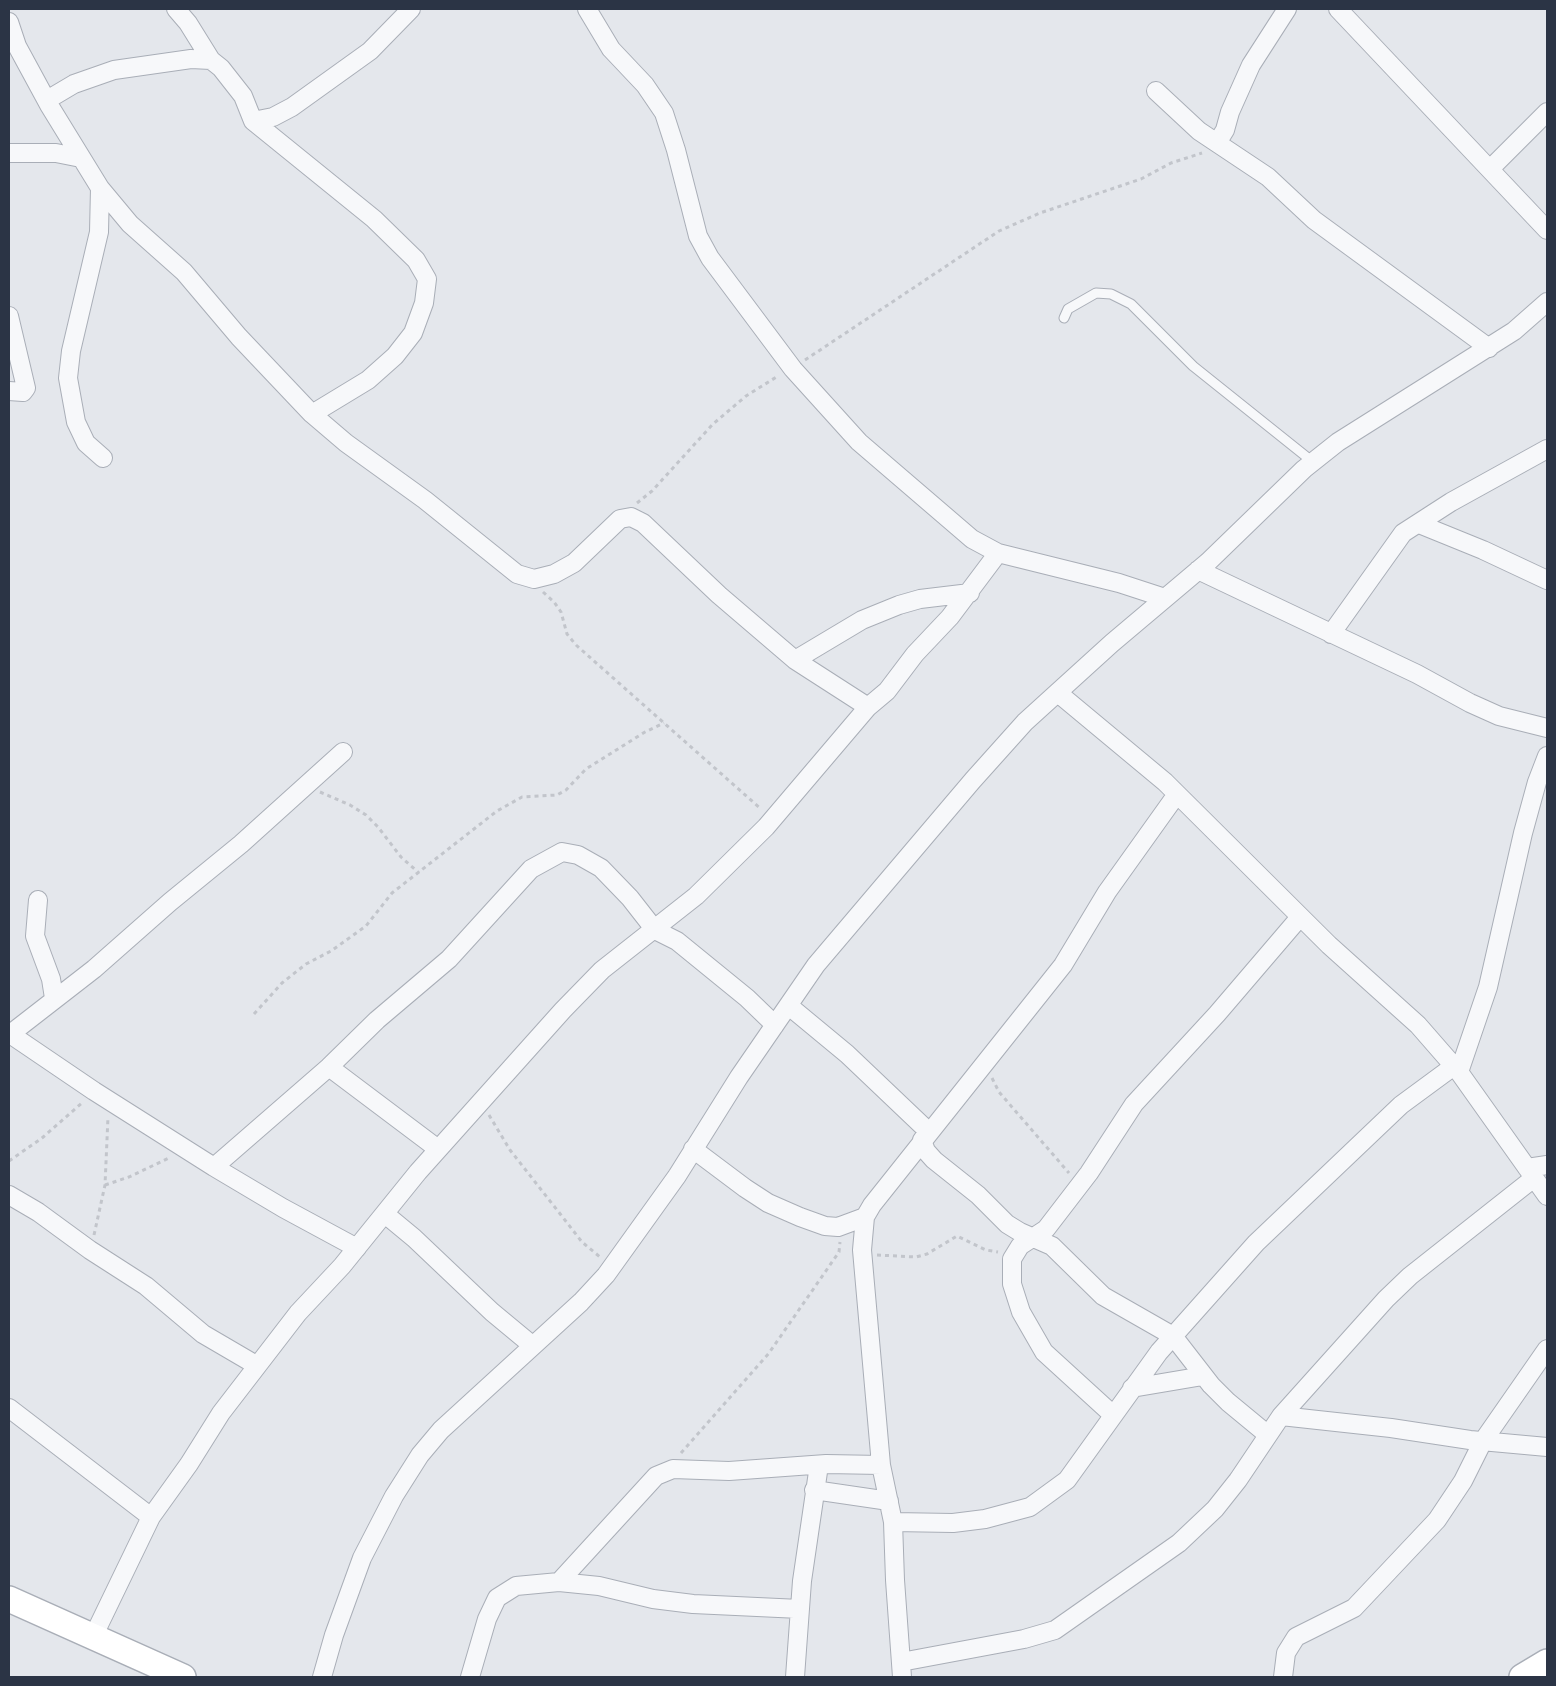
<!DOCTYPE html>
<style>
body{margin:0}
#map{position:relative;width:1556px;height:1686px;overflow:hidden;background:#e4e7ec;font-family:Jost,sans-serif}
canvas{display:block}
.frame{position:absolute;inset:0;border:10px solid #2b3445;pointer-events:none}
</style>
<div id="map">
<canvas width="1556" height="1686"></canvas>
<div class="frame"></div>
</div>
<script>
const c = document.querySelector('canvas').getContext('2d');
c.lineJoin = 'round';
function shape(rows) {
  const path = new Path2D();
  for (const r of rows) {
    path.moveTo(r[0], r[1]);
    for (let i = 2; i < r.length; i += 2) path.lineTo(r[i], r[i + 1]);
  }
  return path;
}
function strokePath(path, color, width, dash) {
  c.strokeStyle = color;
  c.lineWidth = width;
  c.lineCap = dash ? 'butt' : 'round';
  c.setLineDash(dash || []);
  c.stroke(path);
}
const path = shape([
 [805,360,999,231,1040,213,1141,179,1171,163,1202,153],
 [637,503,652,491,713,424,746,396,778,376],
 [543,592,554,602,561,612,567,634,576,645,761,809],
 [320,792,350,805,366,815,378,827,401,857,419,873],
 [254,1014,282,983,306,964,331,951,366,926,392,893,497,811,522,797,557,795,566,790,586,769,645,732,664,723],
 [992,1078,999,1092,1069,1173],
 [489,1115,510,1150,561,1215,582,1242,600,1257],
 [9,1161,42,1138,83,1102],
 [105,1185,129,1177,171,1157],
 [94,1235,105,1185,108,1117],
 [877,1255,916,1257,927,1254,957,1236,986,1250,998,1252],
 [681,1453,769,1353,839,1252,840,1242]
]);
const lane = shape([
 [1064,318,1068,309,1096,293,1111,294,1131,304,1193,366,1313,462]
]);
const street = shape([
 [176,9,188,23,211,60],
 [587,9,611,49,645,85,664,113,676,150,698,236,710,258,793,369,859,442,972,539,998,553,1119,583,1165,598],
 [1338,9,1547,230],
 [9,22,17,46,49,105,100,188,130,224,184,272,239,337,312,414,346,443,425,500,517,574,534,579,554,574,574,563,620,519,631,517,643,523,719,595,795,660,868,707],
 [1156,91,1199,131,1268,177,1314,220,1489,348],
 [47,100,74,84,114,70,191,59,211,60,221,68,243,96,253,121,374,219,416,260,427,279,424,303,413,333,395,356,368,380,312,414],
 [253,121,273,117,292,107,370,51,411,9],
 [1217,143,1225,130,1230,112,1251,65,1287,9],
 [9,153,56,153,81,158],
 [1490,169,1547,112],
 [100,188,99,232,71,351,68,378,76,422,86,443,103,458],
 [9,316,26,388,23,392,9,391],
 [1419,524,1483,550,1547,580],
 [1198,570,1417,674,1470,703,1499,716,1547,728],
 [1331,634,1403,533,1451,502,1547,449],
 [795,660,862,620,899,605,920,599,970,593],
 [1058,693,1165,782,1329,945,1418,1025,1459,1072,1547,1196],
 [38,900,35,936,51,979,54,998],
 [789,1006,847,1054,929,1132],
 [10,1034,94,1091,214,1167,283,1208,357,1248],
 [9,1035,94,969,170,902,241,844,343,752],
 [329,1067,438,1149],
 [1459,1072,1488,987,1523,833,1537,782,1547,756],
 [922,1140,926,1151,934,1160,978,1195,1007,1224,1020,1232,1052,1246,1103,1296,1173,1336,1211,1385,1228,1402,1268,1435],
 [693,1149,745,1188,768,1203,800,1217,825,1226,838,1227,865,1217],
 [214,1167,329,1067,377,1020,449,959,531,869,562,852,578,855,601,868,630,898,655,930,677,941,747,998,775,1025],
 [1527,1168,1547,1165],
 [9,1195,38,1212,90,1250,146,1286,203,1334,256,1365],
 [385,1214,414,1238,492,1312,533,1346],
 [1132,1388,1203,1376],
 [9,1408,151,1517],
 [1113,1415,1044,1352,1021,1312,1012,1284,1012,1259,1020,1246,1046,1229,1089,1173,1134,1104,1217,1014,1300,917],
 [1281,1416,1391,1428,1470,1440,1547,1447],
 [814,1490,889,1501],
 [893,1522,953,1523,985,1519,1030,1507,1067,1480,1159,1352,1256,1243,1401,1105,1454,1066],
 [559,1582,656,1476,673,1469,729,1471,826,1464,881,1465],
 [93,1637,151,1517,189,1464,221,1413,298,1313,342,1266,418,1172,563,1010,602,970,696,896,766,827,868,707,887,691,915,654,950,617,998,553],
 [901,1662,1024,1639,1055,1630,1179,1543,1215,1509,1238,1480,1281,1416,1386,1299,1410,1276,1534,1178],
 [322,1677,334,1635,362,1558,394,1496,420,1455,441,1430,581,1302,606,1275,677,1176,739,1077,816,965,973,780,1025,722,1112,643,1208,562,1304,469,1338,442,1514,331,1547,302],
 [470,1677,487,1619,497,1598,516,1586,559,1582,599,1586,653,1599,693,1604,800,1609],
 [795,1677,802,1581,819,1465],
 [902,1677,895,1580,893,1522,881,1465,862,1250,865,1217,872,1205,1063,965,1107,892,1177,794],
 [1283,1677,1286,1653,1296,1637,1354,1608,1437,1520,1463,1481,1483,1441,1547,1349]
]);
const secondary = shape([
 [9,1599,183,1677],
 [1522,1677,1547,1662]
]);
strokePath(lane, '#a9aeb7', 11);
strokePath(street, '#a9aeb7', 20);
strokePath(secondary, '#a9aeb7', 28);
strokePath(path, '#c2c5cb', 3, [4, 4]);
strokePath(lane, '#f7f8fa', 9);
strokePath(street, '#f7f8fa', 18);
strokePath(secondary, '#fff', 25);
</script>
